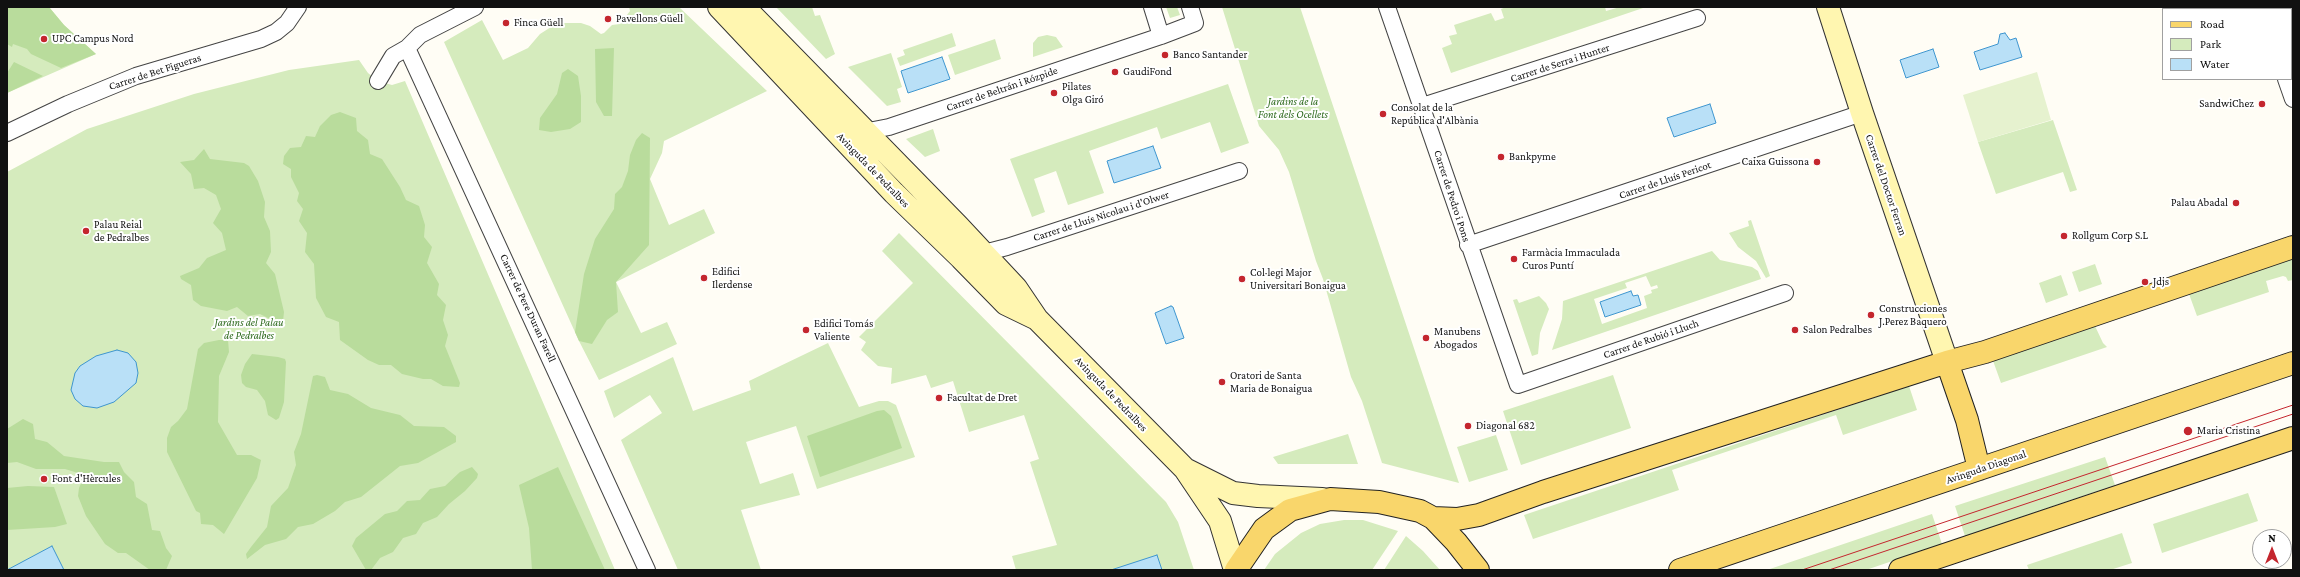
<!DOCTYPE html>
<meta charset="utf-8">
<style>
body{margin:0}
#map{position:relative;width:2300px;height:577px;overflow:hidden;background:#fffdf5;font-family:"Crimson Pro",serif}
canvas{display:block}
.frame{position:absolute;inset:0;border:8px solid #111;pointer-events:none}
.legend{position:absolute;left:2162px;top:8px;width:130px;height:72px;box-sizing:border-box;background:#fff;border:1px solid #a0a0a0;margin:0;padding:5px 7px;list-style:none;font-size:12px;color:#111}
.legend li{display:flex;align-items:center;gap:8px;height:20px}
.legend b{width:20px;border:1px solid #a0a0a0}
.north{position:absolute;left:2252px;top:529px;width:40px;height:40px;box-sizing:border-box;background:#fff;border:1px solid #a0a0a0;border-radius:50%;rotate:0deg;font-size:11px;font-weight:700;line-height:16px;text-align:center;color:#111}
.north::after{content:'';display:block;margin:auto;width:14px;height:18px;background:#c4262e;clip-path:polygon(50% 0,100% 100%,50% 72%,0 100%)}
</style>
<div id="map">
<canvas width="2300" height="577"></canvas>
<div class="frame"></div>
<ul class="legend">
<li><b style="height:5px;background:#f9d66b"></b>Road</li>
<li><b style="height:11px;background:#d5ebbd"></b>Park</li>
<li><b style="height:11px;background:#b9e0f7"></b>Water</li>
</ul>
<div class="north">N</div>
</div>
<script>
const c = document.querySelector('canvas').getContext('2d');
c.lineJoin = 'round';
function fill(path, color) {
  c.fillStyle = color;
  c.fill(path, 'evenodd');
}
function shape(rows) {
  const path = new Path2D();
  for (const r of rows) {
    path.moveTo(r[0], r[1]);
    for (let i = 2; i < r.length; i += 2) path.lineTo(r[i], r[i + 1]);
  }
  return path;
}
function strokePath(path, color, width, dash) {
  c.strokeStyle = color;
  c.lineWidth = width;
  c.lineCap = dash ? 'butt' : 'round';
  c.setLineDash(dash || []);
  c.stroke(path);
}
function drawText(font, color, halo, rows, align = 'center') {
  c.font = font + ' "Crimson Pro",serif';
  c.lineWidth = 4;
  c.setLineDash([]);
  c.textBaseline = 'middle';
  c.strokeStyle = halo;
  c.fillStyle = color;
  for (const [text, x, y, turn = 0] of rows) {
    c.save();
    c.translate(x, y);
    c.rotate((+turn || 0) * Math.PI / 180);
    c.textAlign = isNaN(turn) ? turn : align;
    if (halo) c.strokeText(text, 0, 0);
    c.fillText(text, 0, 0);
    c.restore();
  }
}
const green = shape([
 [7,7,49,7,64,25,96,54,7,93],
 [629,7,680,8,767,91,664,141,662,153,650,179,669,225,704,209,715,233,616,282,641,333,667,322,677,344,599,380,579,341,444,42,482,20,503,60,528,48,540,34,551,27,563,23,581,23,590,26,601,34,604,33,612,25,620,24,630,11],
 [776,7,812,7,815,16,820,15,835,54,826,59],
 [1166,7,1177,7,1180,15,1170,18],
 [1222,7,1300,7,1459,483,1382,463,1362,401,1351,377,1323,279,1316,261,1289,172,1279,150,1259,126],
 [1506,7,1605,7,1606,11,1620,7,1646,7,1451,73,1442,48,1452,44,1449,36,1457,34,1454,25,1491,13,1495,21,1504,18,1501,9],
 [952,33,956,46,900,66,897,58,905,55,903,50],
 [1047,35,1056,37,1063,47,1033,57,1033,43,1038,37],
 [995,39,1001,59,955,75,948,55],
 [891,53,902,87,897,89,901,102,887,106,848,67],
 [359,60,368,73,378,81,392,85,405,81,615,570,7,570,7,172,87,129,194,94,289,70],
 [1228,84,1249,143,1221,153,1210,122,1161,139,1157,127,1089,151,1104,193,1068,205,1056,171,1034,179,1045,212,1032,217,1010,159],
 [2053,120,2077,190,2070,192,2063,172,1996,194,1978,142],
 [933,129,940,151,925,157,906,139],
 [1751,220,1770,276,1766,278,1756,261,1738,247,1729,233,1749,226,1748,221],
 [899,233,1166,502,1178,522,1194,570,1016,570,1012,556,1057,545,1030,462,1039,459,1024,415,969,432,953,381,931,388,926,375,891,384,892,368,878,366,861,350,866,342,859,337,913,283,882,251],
 [1712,251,1720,260,1752,267,1758,271,1761,279,1552,350,1562,319,1563,301],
 [1646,276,1651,287,1657,285,1658,288,1651,290,1652,293,1644,296,1647,308,1602,324,1594,299,1627,288,1625,283],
 [2293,256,2293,280,2288,281,2286,277,2283,276,2266,281,2269,292,2197,316,2189,294,2095,326,2103,343,2107,347,2001,383,1992,358],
 [2095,264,2102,284,2079,292,2072,272],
 [2061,275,2068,295,2046,303,2039,283],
 [1539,296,1546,303,1549,309,1540,333,1538,354,1532,356,1513,300,1517,299,1519,303],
 [828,343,859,407,879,401,888,401,896,405,915,457,817,489,796,426,746,442,760,484,793,473,800,495,741,510,761,570,678,570,621,440,662,413,650,395,614,418,604,391,673,357,693,411,751,390,749,381],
 [1613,375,1631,428,1521,465,1503,411],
 [1909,386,1917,410,1843,435,1836,415,1672,470,1679,490,1533,539,1524,515],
 [1348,434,1358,464,1278,464,1273,457],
 [1496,435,1508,470,1469,482,1457,447],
 [2105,457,2115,485,1965,536,1955,506],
 [2248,493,2258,521,2162,553,2153,524],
 [1932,514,1942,544,1866,570,1767,570],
 [1344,520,1363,520,1398,531,1372,570,1264,570,1275,554,1301,533,1320,524],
 [2122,533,2132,563,2110,570,2029,570,2027,565],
 [1406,536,1423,551,1440,570,1384,570]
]);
const forest = shape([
 [7,7,49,7,64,25,96,54,61,68,31,54,27,49,13,44,12,47,7,44],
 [614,48,612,116,604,116,596,102,595,49],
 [14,62,43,76,7,93,7,73],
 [568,69,578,76,581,96,581,122,570,129,551,132,539,130,540,118,557,94,562,73],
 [340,112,356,118,357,131,368,140,370,154,382,159,400,187,406,200,419,206,425,225,424,237,432,247,427,263,439,284,437,295,446,305,443,320,448,335,445,346,460,383,459,387,443,386,431,379,423,379,402,374,391,365,379,365,368,360,340,340,339,322,326,317,316,298,314,264,305,252,307,233,299,221,303,209,297,201,299,193,291,177,291,169,283,164,284,156,290,148,301,147,306,136,315,137,320,126,331,115],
 [642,133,650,138,649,245,616,282,618,312,607,320,592,344,579,341,575,332,584,274,595,239,614,209,615,194,622,187,628,171,630,155,636,140],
 [204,149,210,159,244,163,249,166,258,181,265,202,264,217,270,231,271,252,266,263,275,274,284,312,283,321,274,321,260,314,248,316,237,307,227,311,201,306,193,300,191,285,181,279,180,276,199,268,207,258,226,250,222,233,213,223,221,209,216,195,204,188,194,189,191,174,180,162,194,160],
 [219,340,228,340,229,352,219,376,218,422,237,455,251,455,261,460,257,478,224,534,213,525,201,524,200,513,196,511,167,452,167,438,171,427,178,421,187,409,198,349,204,343],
 [252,354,278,357,285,359,286,362,284,402,279,418,276,420,268,415,265,401,257,390,246,387,242,383,241,375,245,364],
 [317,375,325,377,330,390,348,394,371,408,400,415,414,426,444,427,456,436,456,442,418,463,400,466,361,497,345,502,335,511,313,524,298,527,286,539,265,545,247,559,246,554,251,547,267,527,271,506,288,488,296,465,294,452,301,434,313,376],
 [884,410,891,416,902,448,820,477,807,436,877,411],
 [23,419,33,424,35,439,47,442,64,456,104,462,119,462,124,472,134,482,136,497,147,504,152,530,160,531,166,548,172,556,166,570,150,570,126,553,118,553,105,544,86,516,78,496,79,488,83,479,78,473,65,469,36,469,17,462,7,463,7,429],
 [472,467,478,474,477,478,465,491,449,504,437,517,423,523,416,534,403,538,393,552,380,558,371,570,366,570,352,546,356,538,385,514,397,511,407,501,420,500,430,489,445,486,460,472],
 [558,467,605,570,532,570,529,528,519,485],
 [28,486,54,487,67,524,55,527,7,530,7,488]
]);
const pitch = shape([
 [2037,72,2051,120,1978,142,1963,95]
]);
const water = shape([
 [2005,33,2010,40,2016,38,2022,57,1980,70,1974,52,1998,44,2000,34,2005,33],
 [1933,49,1939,67,1906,78,1900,60,1933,49],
 [942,57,950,79,908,93,901,71,942,57],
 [1710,104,1716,123,1674,137,1667,118,1710,104],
 [1153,146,1161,168,1114,183,1107,161,1153,146],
 [1631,291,1633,296,1638,295,1641,305,1605,317,1600,302,1631,291],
 [1171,306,1173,307,1184,338,1166,344,1155,313,1171,306],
 [117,350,128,353,136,362,138,373,136,383,114,402,97,408,83,406,75,399,71,390,75,373,80,366,96,356,117,350],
 [52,546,64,570,7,570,52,546],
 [1157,555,1162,570,1111,570,1157,555]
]);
const street = shape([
 [1152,7,1161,36,1195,23,1190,7],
 [1387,7,1518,385,1785,293],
 [2261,7,2262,9],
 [407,48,647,570],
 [2286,79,2293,99],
 [378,81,393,56,407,48,420,35,475,7],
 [1422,106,1697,18],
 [7,133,68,104,136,76,261,39,276,32,287,23,298,7],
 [858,133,889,127,1161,36],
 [1468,245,1862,113],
 [976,255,1007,247,1239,171]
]);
const secondary = shape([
 [719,7,894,193,961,258,1006,304,1037,319],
 [744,7,958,226,1016,288,1037,319,1185,469,1220,521,1235,570],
 [1828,7,1862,113,1947,362],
 [1185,469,1233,493,1258,496,1322,499]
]);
const primary = shape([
 [1947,362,1967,420,1979,469],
 [1433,518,1457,519,1479,515,1543,492,1947,362,1985,352,2293,247],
 [1236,570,1264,529,1290,510,1330,499,1379,502,1420,511,1433,518,1456,542,1478,570],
 [1680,570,2293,363],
 [1900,570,2293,438]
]);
const tram = shape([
 [1802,570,2293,405],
 [1829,570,2293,414]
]);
const markers = [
 [608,19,4,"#c4262e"],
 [506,23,4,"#c4262e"],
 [44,39,4,"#c4262e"],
 [1165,55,4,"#c4262e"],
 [1115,72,4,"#c4262e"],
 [1054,93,4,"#c4262e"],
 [2262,104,4,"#c4262e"],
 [1383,114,4,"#c4262e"],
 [1501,157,4,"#c4262e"],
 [1817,162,4,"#c4262e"],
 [2236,203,4,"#c4262e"],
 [86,231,4,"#c4262e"],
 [2064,236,4,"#c4262e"],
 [1514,259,4,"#c4262e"],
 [704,278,4,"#c4262e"],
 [1242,279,4,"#c4262e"],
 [2145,282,4,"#c4262e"],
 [1871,315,4,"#c4262e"],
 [806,330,4,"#c4262e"],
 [1795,330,4,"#c4262e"],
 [1426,338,4,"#c4262e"],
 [1222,382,4,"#c4262e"],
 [939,398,4,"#c4262e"],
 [1468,426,4,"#c4262e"],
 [2188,431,5,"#c4262e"],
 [44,479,4,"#c4262e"]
];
const poiNames = [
 ["Pavellons Güell",616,19],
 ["Finca Güell",514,23],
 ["UPC Campus Nord",52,39],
 ["Banco Santander",1173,55],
 ["GaudiFond",1123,72],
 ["Pilates",1062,87],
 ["Olga Giró",1062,100],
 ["SandwiChez",2254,104,"right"],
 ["Consolat de la",1391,108],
 ["República d'Albània",1391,121],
 ["Bankpyme",1509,157],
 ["Caixa Guissona",1809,162,"right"],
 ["Palau Abadal",2228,203,"right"],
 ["Palau Reial",94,225],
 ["de Pedralbes",94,238],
 ["Rollgum Corp S.L",2072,236],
 ["Farmàcia Immaculada",1522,253],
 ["Curos Puntí",1522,266],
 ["Edifici",712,272],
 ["Ilerdense",712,285],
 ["Col·legi Major",1250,273],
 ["Universitari Bonaigua",1250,286],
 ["Jdjs",2153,282],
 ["Construcciones",1879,309],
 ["J.Perez Baquero",1879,322],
 ["Edifici Tomás",814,324],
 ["Valiente",814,337],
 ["Salon Pedralbes",1803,330],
 ["Manubens",1434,332],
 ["Abogados",1434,345],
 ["Oratori de Santa",1230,376],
 ["Maria de Bonaigua",1230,389],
 ["Facultat de Dret",947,398],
 ["Diagonal 682",1476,426],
 ["Maria Cristina",2197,431],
 ["Font d'Hèrcules",52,479]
];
const streetNames = [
 ["Carrer de Serra i Hunter",1560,63,-18],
 ["Carrer de Bet Figueras",155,72,-18],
 ["Carrer de Beltrán i Rózpide",1002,89,-19],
 ["Avinguda de Pedralbes",873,170,46],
 ["Carrer de Lluís Pericot",1665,180,-19],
 ["Carrer del Doctor Ferran",1886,185,71],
 ["Carrer de Pedro i Pons",1452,196,72],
 ["Carrer de Lluís Nicolau i d'Olwer",1101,216,-18],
 ["Carrer de Pere Duran Farell",528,308,65],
 ["Carrer de Rubió i Lluch",1651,339,-19],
 ["Avinguda de Pedralbes",1111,394,46],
 ["Avinguda Diagonal",1986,467,-19]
];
const parkNames = [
 ["Jardins de la",1293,102],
 ["Font dels Ocellets",1293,115],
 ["Jardins del Palau",249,323],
 ["de Pedralbes",249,336]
];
fill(green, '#d5ebbd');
fill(forest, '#b9dc9c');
fill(pitch, '#e6f2cf');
fill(water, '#b9e0f7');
strokePath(water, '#3f96cf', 1);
strokePath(street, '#444', 18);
strokePath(secondary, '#333', 24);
strokePath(primary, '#222', 24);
strokePath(street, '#fff', 16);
strokePath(secondary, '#fff6b0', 22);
strokePath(primary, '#f9d66b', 22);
strokePath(tram, '#c4262e', 1);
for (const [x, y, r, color] of markers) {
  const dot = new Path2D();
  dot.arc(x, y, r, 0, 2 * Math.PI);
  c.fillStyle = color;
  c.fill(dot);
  strokePath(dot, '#fff', 1.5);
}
drawText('11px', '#111', '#fff', poiNames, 'left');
drawText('11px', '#111', '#fff', streetNames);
drawText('italic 11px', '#2f6b1f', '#fff', parkNames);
</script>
